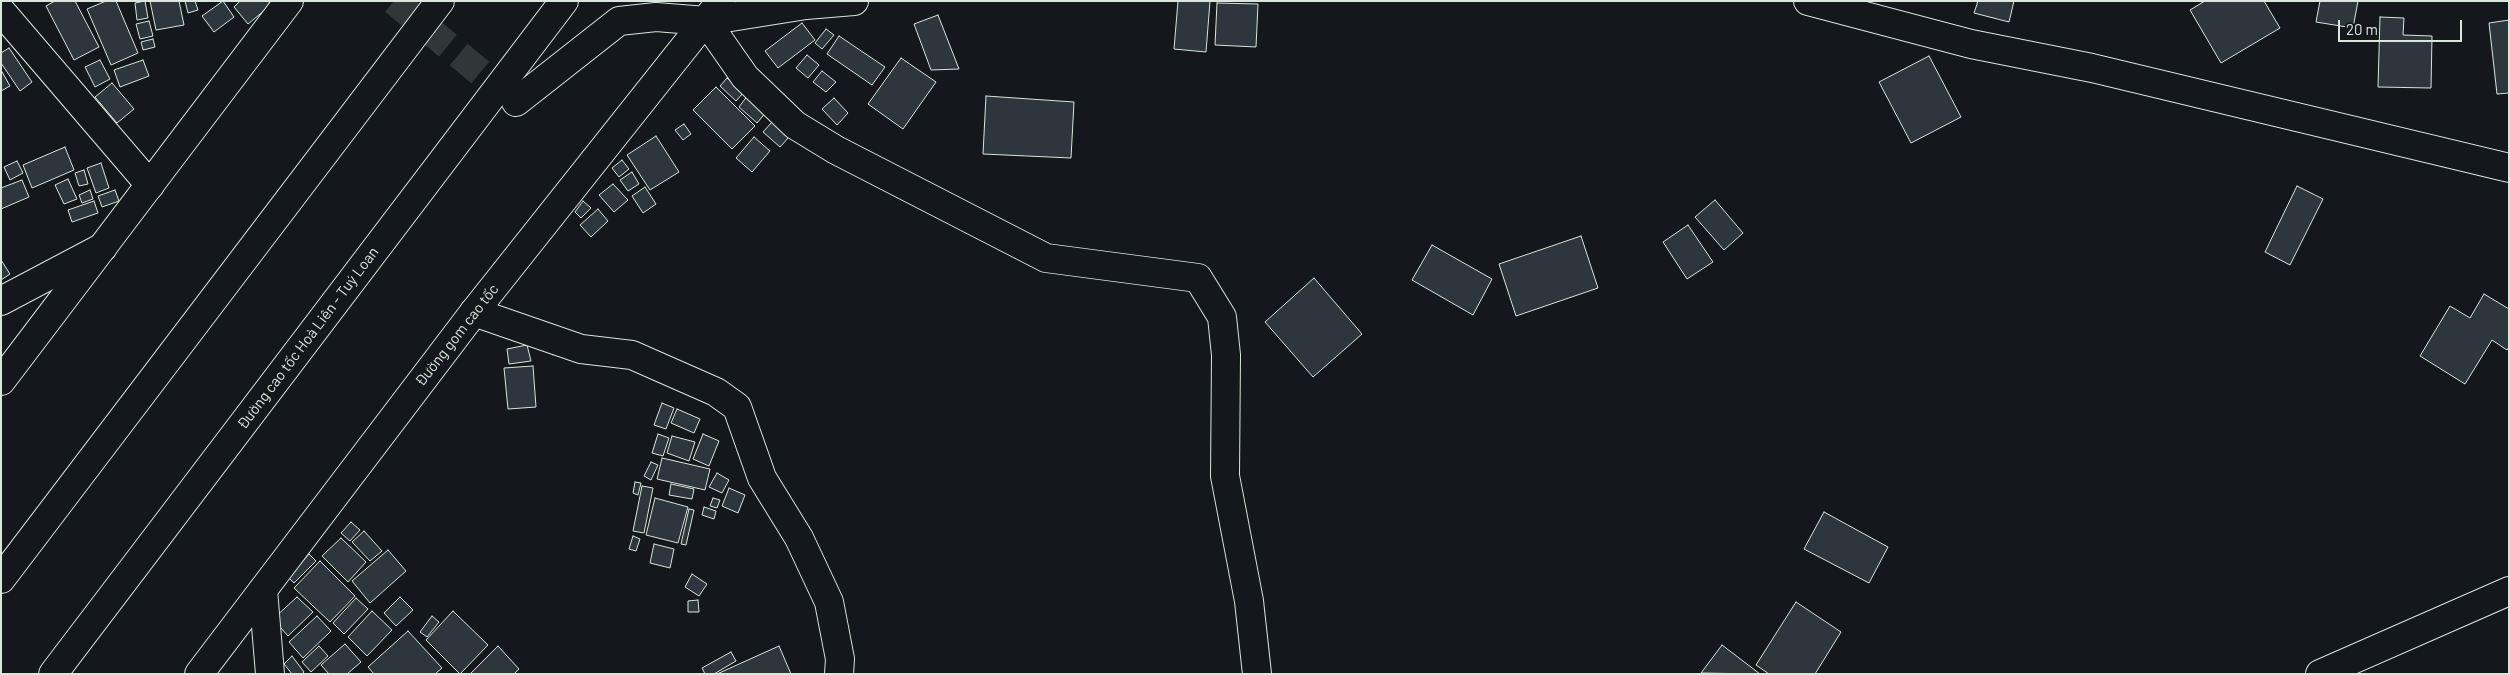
<!DOCTYPE html>
<meta charset="utf-8">
<style>
body{margin:0}
#map{position:relative;width:2510px;height:675px;overflow:hidden;background:#14181c;font-family:Barlow,sans-serif}
canvas{display:block}
.frame{position:absolute;inset:0;border:2px solid #d8e6dc;pointer-events:none}
.scale{position:absolute;left:2338px;top:20px;width:124px;height:22px;box-sizing:border-box;border:2px solid #d8e6dc;border-top:0;padding-left:6px;font-size:15px;line-height:18px;white-space:nowrap;color:#d8e6dc;-webkit-text-stroke:4px #14181c;paint-order:stroke}
</style>
<div id="map">
<canvas width="2510" height="675"></canvas>
<div class="frame"></div>
<div class="scale">20 m</div>
</div>
<script>
const c = document.querySelector('canvas').getContext('2d');
c.lineJoin = 'round';
function fill(path, color) {
  c.fillStyle = color;
  c.fill(path, 'evenodd');
}
function shape(rows) {
  const path = new Path2D();
  for (const r of rows) {
    path.moveTo(r[0], r[1]);
    for (let i = 2; i < r.length; i += 2) path.lineTo(r[i], r[i + 1]);
  }
  return path;
}
function strokePath(path, color, width, dash) {
  c.strokeStyle = color;
  c.lineWidth = width;
  c.lineCap = dash ? 'butt' : 'round';
  c.setLineDash(dash || []);
  c.stroke(path);
}
function drawText(font, color, halo, rows, align = 'center') {
  c.font = font + ' Barlow,sans-serif';
  c.lineWidth = 4;
  c.setLineDash([]);
  c.textBaseline = 'middle';
  c.strokeStyle = halo;
  c.fillStyle = color;
  for (const [text, x, y, turn = 0] of rows) {
    c.save();
    c.translate(x, y);
    c.rotate((+turn || 0) * Math.PI / 180);
    c.textAlign = isNaN(turn) ? turn : align;
    if (halo) c.strokeText(text, 0, 0);
    c.fillText(text, 0, 0);
    c.restore();
  }
}
const building = shape([
 [55,1,75,1,99,47,74,60,46,6,55,1],
 [106,1,116,1,138,53,111,65,87,9,106,1],
 [145,1,148,18,137,20,135,3,145,1],
 [150,1,179,1,184,25,156,30,150,1],
 [185,1,195,1,198,10,188,13,185,1],
 [223,1,234,17,214,32,202,16,223,1],
 [240,1,268,1,271,5,248,24,234,7,240,1],
 [1178,1,1210,1,1206,52,1174,49,1178,1],
 [1978,1,2014,1,2009,22,1974,13,1978,1],
 [2205,1,2264,1,2280,28,2221,63,2190,10,2205,1],
 [2320,1,2358,1,2353,28,2316,22,2320,1],
 [1217,3,1258,4,1256,47,1215,45,1217,3],
 [938,15,959,69,931,70,914,24,938,15],
 [2380,17,2404,18,2403,35,2432,36,2431,88,2378,87,2380,17],
 [2509,20,2509,93,2497,94,2489,23,2509,20],
 [149,21,153,36,140,39,136,24,149,21],
 [802,23,815,40,778,68,765,51,802,23],
 [826,29,834,35,822,49,815,43,826,29],
 [839,36,885,67,872,85,827,54,839,36],
 [153,39,155,47,143,50,141,42,153,39],
 [9,48,32,82,20,91,1,63,1,53,9,48],
 [807,55,819,65,808,78,796,68,807,55],
 [1929,56,1961,117,1911,143,1879,82,1929,56],
 [901,58,936,82,903,129,868,104,901,58],
 [100,60,110,79,95,87,85,67,100,60],
 [143,60,149,76,120,87,114,70,143,60],
 [1,70,10,86,1,91,1,70],
 [822,71,836,82,826,92,813,82,822,71],
 [727,78,743,93,736,101,720,86,727,78],
 [112,83,134,109,117,123,95,97,112,83],
 [716,87,755,126,732,149,693,110,716,87],
 [748,95,767,111,757,123,739,107,748,95],
 [986,96,1074,102,1071,158,983,154,986,96],
 [834,98,848,113,837,125,822,109,834,98],
 [773,121,790,136,780,147,763,132,773,121],
 [684,124,691,134,683,140,675,130,684,124],
 [656,136,679,172,650,190,627,155,656,136],
 [754,137,770,151,752,172,736,158,754,137],
 [65,147,74,170,32,188,23,165,65,147],
 [622,160,629,169,619,177,612,168,622,160],
 [17,161,23,173,10,180,4,167,17,161],
 [101,163,109,188,96,193,87,168,101,163],
 [84,170,88,184,79,186,75,173,84,170],
 [632,172,639,184,628,191,620,180,632,172],
 [68,179,77,199,64,204,55,185,68,179],
 [22,180,29,197,1,209,1,188,22,180],
 [613,184,628,200,614,212,599,195,613,184],
 [2297,186,2323,199,2290,265,2265,252,2297,186],
 [645,187,656,204,643,213,632,196,645,187],
 [90,190,93,199,82,203,79,195,90,190],
 [115,190,119,201,102,207,98,196,115,190],
 [1715,200,1743,233,1724,250,1695,217,1715,200],
 [94,201,98,213,72,222,68,210,94,201],
 [583,201,591,208,581,218,575,212,583,201],
 [598,209,608,221,591,237,580,225,598,209],
 [1688,225,1713,262,1687,279,1663,242,1688,225],
 [1581,236,1598,288,1516,316,1499,264,1581,236],
 [1432,245,1492,279,1473,315,1412,280,1432,245],
 [1,260,10,274,1,280,1,260],
 [1314,278,1362,334,1313,377,1265,322,1314,278],
 [2484,294,2509,309,2509,347,2507,350,2492,340,2465,384,2420,356,2450,306,2470,318,2484,294],
 [527,345,531,361,509,364,507,349,527,345],
 [533,366,536,407,508,409,504,368,533,366],
 [662,403,674,408,666,429,654,425,662,403],
 [677,409,700,419,694,433,671,423,677,409],
 [658,434,669,438,663,456,652,453,658,434],
 [703,434,719,441,709,466,693,459,703,434],
 [672,436,695,442,689,461,667,453,672,436],
 [662,458,710,469,705,490,657,479,662,458],
 [651,462,658,465,651,480,644,476,651,462],
 [717,473,729,480,722,493,709,487,717,473],
 [635,482,641,483,638,495,633,493,635,482],
 [671,484,694,489,692,499,669,495,671,484],
 [642,486,653,488,644,533,633,531,642,486],
 [729,488,745,495,738,513,722,506,729,488],
 [655,498,688,507,678,543,646,535,655,498],
 [713,498,720,500,717,508,710,506,713,498],
 [704,507,716,511,714,519,702,515,704,507],
 [689,509,694,510,686,545,681,544,689,509],
 [1824,512,1888,547,1869,583,1804,549,1824,512],
 [351,522,360,530,350,541,341,533,351,522],
 [364,531,382,551,370,561,352,542,364,531],
 [633,536,640,539,636,551,629,549,633,536],
 [341,538,366,562,348,582,322,556,341,538],
 [654,544,674,549,670,568,650,563,654,544],
 [388,550,406,571,370,603,352,581,388,550],
 [309,554,316,561,294,583,288,577,309,554],
 [320,561,355,596,330,622,294,588,320,561],
 [692,574,707,584,699,596,685,587,692,574],
 [297,597,313,612,288,636,273,619,297,597],
 [400,597,413,610,396,626,384,613,400,597],
 [356,598,368,609,344,634,333,623,356,598],
 [698,600,699,612,688,612,688,601,698,600],
 [1796,602,1841,632,1815,674,1769,674,1756,665,1796,602],
 [372,611,392,630,367,656,348,637,372,611],
 [453,611,488,645,460,674,426,640,453,611],
 [317,616,331,631,303,658,289,642,317,616],
 [432,616,439,622,427,637,420,632,432,616],
 [408,631,442,668,435,674,374,674,368,667,408,631],
 [345,644,361,662,347,674,329,674,321,665,345,644],
 [1722,645,1760,674,1701,673,1722,645],
 [319,646,328,656,311,672,302,662,319,646],
 [498,646,519,669,514,674,470,674,498,646],
 [779,646,791,674,717,674,779,646],
 [731,652,736,661,714,674,705,674,702,668,731,652],
 [292,656,304,672,302,674,292,674,284,664,292,656]
]);
const minorTunnel = shape([
 [394,1,516,102]
]);
const minor = shape([
 [1808,1,1971,44,2092,68,2509,168],
 [1,11,150,185],
 [706,21,745,77,795,125,836,150,1046,258,1198,278,1222,317,1226,355,1225,476,1249,601,1257,674],
 [516,102,619,21,656,17,706,21,806,5,854,1],
 [1,301,103,247],
 [474,312,581,349,632,355,716,392,737,407,762,478,799,538,829,602,840,659,839,674],
 [263,590,270,674],
 [2320,674,2509,591]
]);
const secondary = shape([
 [1,381,289,1],
 [199,674,474,312,721,1]
]);
const motorway = shape([
 [1,579,440,1],
 [53,674,564,1]
]);
const streetNames = [
 ["Đường gom cao tốc",457,335,-52],
 ["Đường cao tốc Hoà Liên - Tuý Loan",308,338,-53]
];
fill(building, '#2c363c');
strokePath(building, '#d8e6dc', 1);
strokePath(minorTunnel, '#313739', 28, [28, 14]);
strokePath(minor, '#d8e6dc', 30);
strokePath(secondary, '#d8e6dc', 30);
strokePath(motorway, '#d8e6dc', 30);
strokePath(minor, '#14181c', 28);
strokePath(secondary, '#14181c', 28);
strokePath(motorway, '#14181c', 28);
drawText('15px', '#d8e6dc', '#14181c', streetNames);
</script>
